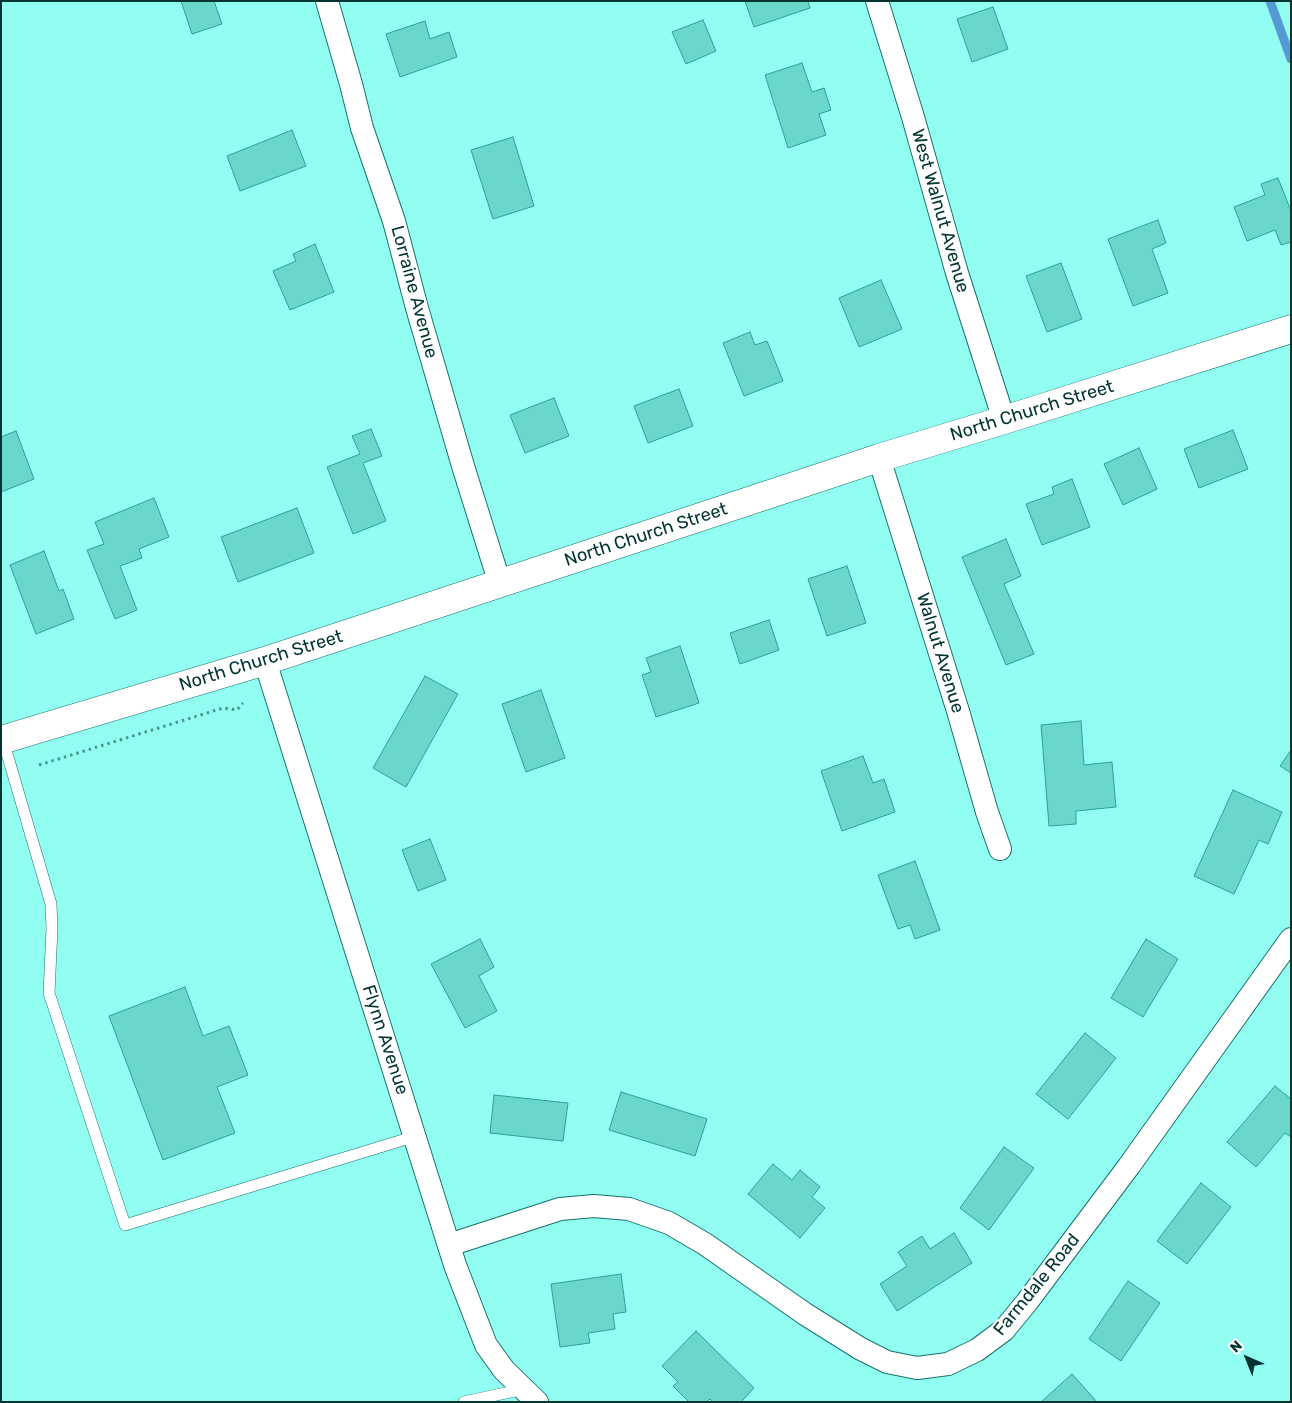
<!DOCTYPE html>
<style>
body{margin:0}
#map{position:relative;width:1292px;height:1403px;overflow:hidden;background:#91fef1;font-family:Rubik,sans-serif}
canvas{display:block}
.frame{position:absolute;inset:0;border:2px solid #003430;pointer-events:none}
.north{position:absolute;left:1222px;top:1333px;width:50px;height:50px;-webkit-text-stroke:4px #fff;paint-order:stroke;rotate:316deg;font-size:14px;font-weight:700;line-height:20px;text-align:center;color:#003430}
.north::after{content:'';display:block;margin:auto;width:18px;height:22px;background:#003430;clip-path:polygon(50% 0,100% 100%,50% 72%,0 100%)}
</style>
<div id="map">
<canvas width="1292" height="1403"></canvas>
<div class="frame"></div>
<div class="north">N</div>
</div>
<script>
const c = document.querySelector('canvas').getContext('2d');
c.lineJoin = 'round';
function shape(rows) {
  const path = new Path2D();
  for (const r of rows) {
    path.moveTo(r[0], r[1]);
    for (let i = 2; i < r.length; i += 2) path.lineTo(r[i], r[i + 1]);
  }
  return path;
}
function strokePath(path, color, width, dash) {
  c.strokeStyle = color;
  c.lineWidth = width;
  c.lineCap = dash ? 'butt' : 'round';
  c.setLineDash(dash || []);
  c.stroke(path);
}
function fill(path, color) {
  c.fillStyle = color;
  c.fill(path, 'evenodd');
}
function drawText(font, color, halo, rows, align = 'center') {
  c.font = font + ' Rubik,sans-serif';
  c.lineWidth = 4.5;
  c.setLineDash([]);
  c.textBaseline = 'middle';
  c.strokeStyle = halo;
  c.fillStyle = color;
  for (const [text, x, y, turn = 0] of rows) {
    c.save();
    c.translate(x, y);
    c.rotate((+turn || 0) * Math.PI / 180);
    c.textAlign = isNaN(turn) ? turn : align;
    if (halo) c.strokeText(text, 0, 0);
    c.fillText(text, 0, 0);
    c.restore();
  }
}
const stream = shape([
 [1270,1,1291,59]
]);
const building = shape([
 [181,1,214,1,222,24,192,34,181,1],
 [745,1,808,1,810,8,754,27,745,1],
 [993,7,1008,49,972,62,957,19,993,7],
 [703,20,716,51,686,64,672,32,703,20],
 [425,21,430,39,449,32,457,57,400,77,386,34,425,21],
 [802,63,812,92,824,88,831,110,819,114,826,135,788,148,765,75,802,63],
 [292,130,306,166,240,191,227,156,292,130],
 [513,137,534,206,493,219,471,150,513,137],
 [1278,178,1291,211,1291,242,1281,245,1275,230,1247,241,1234,207,1265,195,1261,184,1278,178],
 [1158,220,1166,243,1152,249,1168,293,1133,306,1108,239,1158,220],
 [315,244,334,292,290,310,273,271,296,261,293,254,315,244],
 [1061,263,1082,319,1047,332,1026,276,1061,263],
 [881,280,902,329,859,347,839,298,881,280],
 [750,332,755,345,767,341,783,381,744,396,723,343,750,332],
 [679,389,693,426,648,443,634,406,679,389],
 [554,398,569,436,525,453,510,415,554,398],
 [371,429,382,456,363,463,386,521,353,534,327,467,360,454,352,436,371,429],
 [1233,430,1248,469,1199,488,1184,449,1233,430],
 [16,431,34,479,1,492,1,437,16,431],
 [1139,448,1157,489,1123,505,1104,464,1139,448],
 [1072,479,1090,527,1042,545,1026,504,1054,494,1052,487,1072,479],
 [154,498,169,537,139,549,142,558,120,566,137,610,115,619,87,550,104,544,95,522,154,498],
 [297,508,314,553,238,582,221,537,297,508],
 [1006,539,1021,576,1004,584,1034,654,1006,665,962,557,1006,539],
 [44,551,59,591,63,589,74,619,36,634,10,565,44,551],
 [847,566,866,623,827,636,808,579,847,566],
 [769,620,779,650,740,664,730,633,769,620],
 [680,646,699,703,656,717,642,675,651,672,646,658,680,646],
 [425,676,458,694,406,787,373,768,425,676],
 [541,690,565,758,526,772,502,704,541,690],
 [1081,721,1084,765,1112,762,1116,807,1076,811,1076,824,1049,826,1041,725,1081,721],
 [1291,750,1291,773,1280,766,1291,750],
 [863,756,873,783,884,779,895,812,842,831,821,771,863,756],
 [1233,790,1282,812,1268,844,1259,840,1234,894,1194,876,1233,790],
 [430,839,446,880,418,891,402,850,430,839],
 [915,861,940,930,915,939,910,925,898,929,878,875,915,861],
 [480,939,494,967,479,976,497,1011,465,1028,431,964,480,939],
 [1146,939,1178,959,1143,1017,1111,998,1146,939],
 [185,987,203,1036,229,1026,248,1075,217,1087,235,1133,163,1160,109,1016,185,987],
 [1085,1033,1116,1058,1068,1119,1036,1094,1085,1033],
 [1275,1086,1291,1099,1291,1137,1285,1133,1256,1167,1227,1142,1275,1086],
 [621,1092,707,1119,695,1156,609,1130,621,1092],
 [494,1095,568,1103,563,1141,490,1133,494,1095],
 [1004,1147,1034,1168,989,1230,960,1208,1004,1147],
 [773,1164,792,1180,800,1170,820,1187,812,1197,825,1208,800,1238,748,1194,773,1164],
 [1201,1183,1231,1207,1187,1264,1157,1241,1201,1183],
 [954,1233,972,1263,897,1311,880,1284,907,1266,898,1252,922,1236,930,1249,954,1233],
 [621,1274,626,1312,613,1314,615,1329,588,1333,590,1343,560,1347,551,1284,621,1274],
 [1128,1281,1160,1303,1121,1361,1089,1339,1128,1281],
 [696,1331,754,1388,741,1402,713,1402,710,1399,706,1402,689,1402,673,1386,678,1382,662,1366,696,1331],
 [1072,1374,1097,1402,1041,1402,1072,1374]
]);
const path = shape([
 [39,765,223,708,237,710,243,703]
]);
const lane = shape([
 [3,740,51,904,52,929,49,993,125,1225,416,1136],
 [464,1402,524,1389]
]);
const street = shape([
 [327,1,351,84,362,128,394,221,417,308,463,466,500,584],
 [877,1,913,117,957,273,1004,420],
 [879,458,958,711,987,812,1000,849],
 [265,661,455,1265,486,1345,504,1370,537,1402],
 [449,1245,560,1209,594,1206,629,1209,669,1223,705,1244,805,1314,861,1349,887,1362,917,1368,948,1364,977,1350,1004,1330,1027,1302,1129,1166,1291,939]
]);
const secondary = shape([
 [1,740,265,661,879,458,1004,420,1291,329]
]);
const streetNames = [
 ["West Walnut Avenue",940,211,74],
 ["Lorraine Avenue",414,292,75],
 ["North Church Street",1032,411,-17],
 ["North Church Street",646,535,-18],
 ["Walnut Avenue",940,653,73],
 ["North Church Street",261,661,-17],
 ["Flynn Avenue",385,1040,72],
 ["Farmdale Road",1037,1285,-51]
];
strokePath(stream, '#569ad4', 9);
fill(building, '#69d7cb');
strokePath(building, '#2aa197', 1);
strokePath(lane, '#16736b', 12);
strokePath(street, '#16736b', 24);
strokePath(secondary, '#16736b', 29);
strokePath(path, '#47978f', 3, [2.5, 4]);
strokePath(lane, '#fff', 11);
strokePath(street, '#fff', 22);
strokePath(secondary, '#fff', 28);
drawText('18px', '#003430', '#fff', streetNames);
</script>
